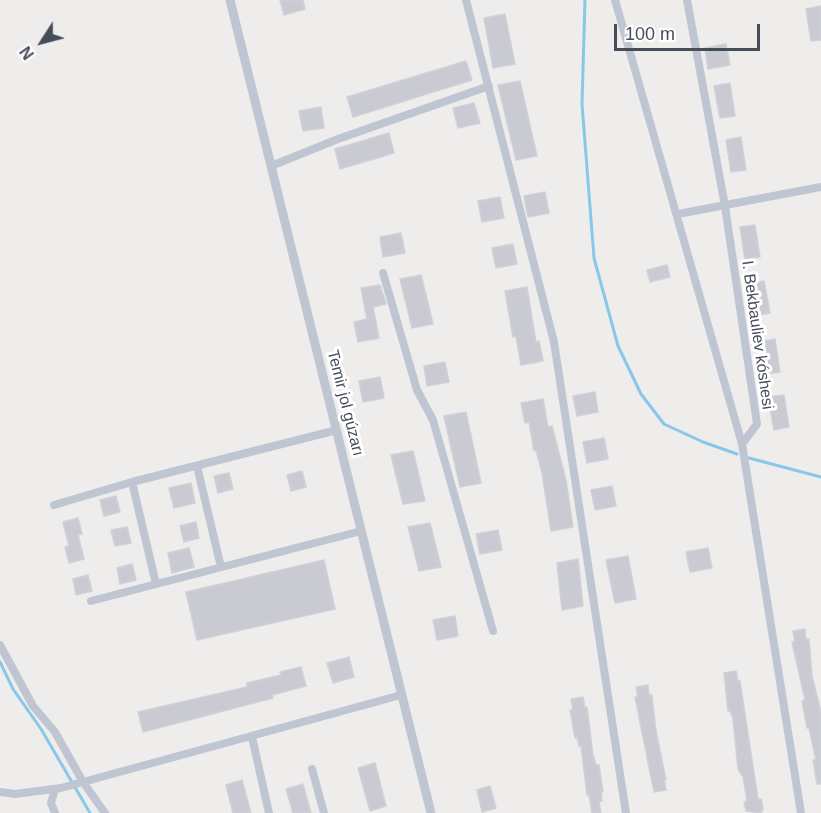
<!DOCTYPE html>
<meta charset="utf-8">
<style>
body{margin:0}
#map{position:relative;width:821px;height:813px;overflow:hidden;background:#efecec;font-family:Arial,sans-serif}
canvas{display:block}
.north{position:absolute;left:12px;top:12px;width:60px;height:60px;-webkit-text-stroke:4px #fff;paint-order:stroke;rotate:234deg;font-size:16px;font-weight:700;line-height:24px;text-align:center;color:#454d59}
.north::after{content:'';display:block;margin:auto;width:21px;height:27px;background:#454d59;clip-path:polygon(50% 0,100% 100%,50% 72%,0 100%)}
.scale{position:absolute;left:614px;top:24px;width:146px;height:27px;box-sizing:border-box;border:3px solid #454d59;border-top:0;padding-left:8px;font-size:18px;line-height:21px;white-space:nowrap;color:#454d59;-webkit-text-stroke:4px #fff;paint-order:stroke}
</style>
<div id="map">
<canvas width="821" height="813"></canvas>
<div class="north">N</div>
<div class="scale">100 m</div>
</div>
<script>
const c = document.querySelector('canvas').getContext('2d');
c.lineJoin = 'round';
function shape(rows) {
  const path = new Path2D();
  for (const r of rows) {
    path.moveTo(r[0], r[1]);
    for (let i = 2; i < r.length; i += 2) path.lineTo(r[i], r[i + 1]);
  }
  return path;
}
function strokePath(path, color, width, dash) {
  c.strokeStyle = color;
  c.lineWidth = width;
  c.lineCap = dash ? 'butt' : 'round';
  c.setLineDash(dash || []);
  c.stroke(path);
}
function fill(path, color) {
  c.fillStyle = color;
  c.fill(path, 'evenodd');
}
function drawText(font, color, halo, rows, align = 'center') {
  c.font = font + ' Arial,sans-serif';
  c.lineWidth = 6;
  c.setLineDash([]);
  c.textBaseline = 'middle';
  c.strokeStyle = halo;
  c.fillStyle = color;
  for (const [text, x, y, turn = 0] of rows) {
    c.save();
    c.translate(x, y);
    c.rotate((+turn || 0) * Math.PI / 180);
    c.textAlign = isNaN(turn) ? turn : align;
    if (halo) c.strokeText(text, 0, 0);
    c.fillText(text, 0, 0);
    c.restore();
  }
}
const stream = shape([
 [585,0,582,104,594,258,618,346,641,394,664,424,703,442,737,454],
 [749,458,821,477],
 [0,662,13,689,41,729,90,813]
]);
const building = shape([
 [280,0,303,0,305,9,284,15,280,0],
 [821,6,821,40,811,41,806,9,821,6],
 [505,14,515,64,493,68,484,18,505,14],
 [726,44,730,65,708,69,705,48,726,44],
 [466,61,472,80,353,117,347,97,466,61],
 [520,81,537,156,516,160,498,85,520,81],
 [730,83,735,116,720,118,714,86,730,83],
 [474,103,480,123,458,128,453,108,474,103],
 [321,107,324,128,303,131,299,111,321,107],
 [389,133,394,153,340,169,335,149,389,133],
 [741,137,746,170,731,172,726,140,741,137],
 [545,192,549,213,528,217,524,196,545,192],
 [500,197,504,218,482,222,478,201,500,197],
 [755,225,760,257,745,260,740,227,755,225],
 [401,233,405,253,383,257,380,237,401,233],
 [513,244,517,264,496,268,492,248,513,244],
 [667,265,670,277,650,282,647,270,667,265],
 [421,275,433,324,412,328,400,279,421,275],
 [764,281,770,313,754,316,749,284,764,281],
 [380,285,386,304,373,307,379,338,358,342,354,322,367,319,361,288,380,285],
 [527,287,536,342,539,341,543,361,521,365,516,336,513,337,505,291,527,287],
 [775,339,780,372,765,374,759,342,775,339],
 [445,362,449,382,427,386,424,366,445,362],
 [380,377,384,398,363,402,359,381,380,377],
 [595,392,598,412,577,416,573,396,595,392],
 [784,395,789,427,774,430,768,397,784,395],
 [543,399,548,427,552,426,566,480,573,527,551,531,542,473,536,450,534,451,529,422,525,423,521,403,543,399],
 [466,412,481,483,460,487,444,416,466,412],
 [604,438,608,459,587,463,583,442,604,438],
 [413,451,425,501,403,504,391,455,413,451],
 [302,471,306,487,291,491,287,475,302,471],
 [229,473,233,489,218,493,214,476,229,473],
 [191,483,195,503,174,508,169,488,191,483],
 [612,486,616,506,595,510,591,490,612,486],
 [116,496,120,512,104,516,100,500,116,496],
 [78,518,82,534,78,535,84,559,69,563,65,547,69,546,63,522,78,518],
 [196,522,199,538,184,542,180,526,196,522],
 [430,523,441,567,419,571,408,527,430,523],
 [127,527,131,543,115,546,111,530,127,527],
 [498,530,502,550,480,554,476,534,498,530],
 [189,548,194,567,172,573,168,553,189,548],
 [708,548,712,568,690,572,686,552,708,548],
 [628,556,636,599,615,603,606,560,628,556],
 [578,559,583,606,562,610,557,563,578,559],
 [324,560,335,609,197,640,186,592,324,560],
 [132,564,136,580,120,584,117,568,132,564],
 [88,575,92,591,76,595,73,579,88,575],
 [455,616,458,636,437,640,433,620,455,616],
 [805,629,806,639,809,639,812,676,821,712,821,784,817,784,813,760,816,760,811,737,809,728,807,728,802,701,805,700,792,642,795,641,793,631,805,629],
 [349,657,354,677,333,683,327,663,349,657],
 [301,667,306,686,272,695,273,698,143,732,138,712,247,687,247,683,281,675,280,672,301,667],
 [736,671,738,681,740,681,758,799,761,799,763,809,761,813,746,811,744,802,747,801,743,777,738,769,733,719,730,711,728,711,724,673,736,671],
 [648,685,649,695,652,695,656,731,666,780,664,780,666,790,654,792,635,697,638,697,636,687,648,685],
 [583,697,585,708,587,707,593,755,596,765,599,765,603,792,601,792,602,801,599,802,601,813,592,813,589,795,587,795,581,746,579,746,577,737,575,738,570,710,573,710,571,699,583,697],
 [375,763,386,806,370,811,358,768,375,763],
 [242,780,251,813,233,813,226,785,242,780],
 [303,784,311,813,293,813,286,789,303,784],
 [490,786,496,808,482,812,477,790,490,786]
]);
const minor = shape([
 [466,0,554,342,626,813],
 [615,0,742,444,801,813],
 [687,0,725,206,757,424,742,444],
 [271,166,338,139,489,86],
 [678,214,821,187],
 [383,273,417,390,433,420,493,631],
 [197,466,221,567],
 [132,482,156,584],
 [54,505,132,482,337,430],
 [91,601,361,531],
 [0,645,33,706,55,732,83,782,105,813],
 [252,737,269,813],
 [312,769,324,813],
 [55,789,51,803,55,813],
 [0,792,15,794,61,788,401,695]
]);
const tertiary = shape([
 [230,0,431,813]
]);
const streetNames = [
 ["I. Bekbauliev kóshesi",757,335,82],
 ["Temir jol gúzarı",345,403,76]
];
strokePath(stream, '#87c8ea', 3);
fill(building, '#c9cad2');
strokePath(building, '#d0d1d8', 1.5);
strokePath(minor, '#bfc6d2', 8);
strokePath(tertiary, '#bfc6d2', 9);
drawText('16px', '#454d59', '#fff', streetNames);
</script>
